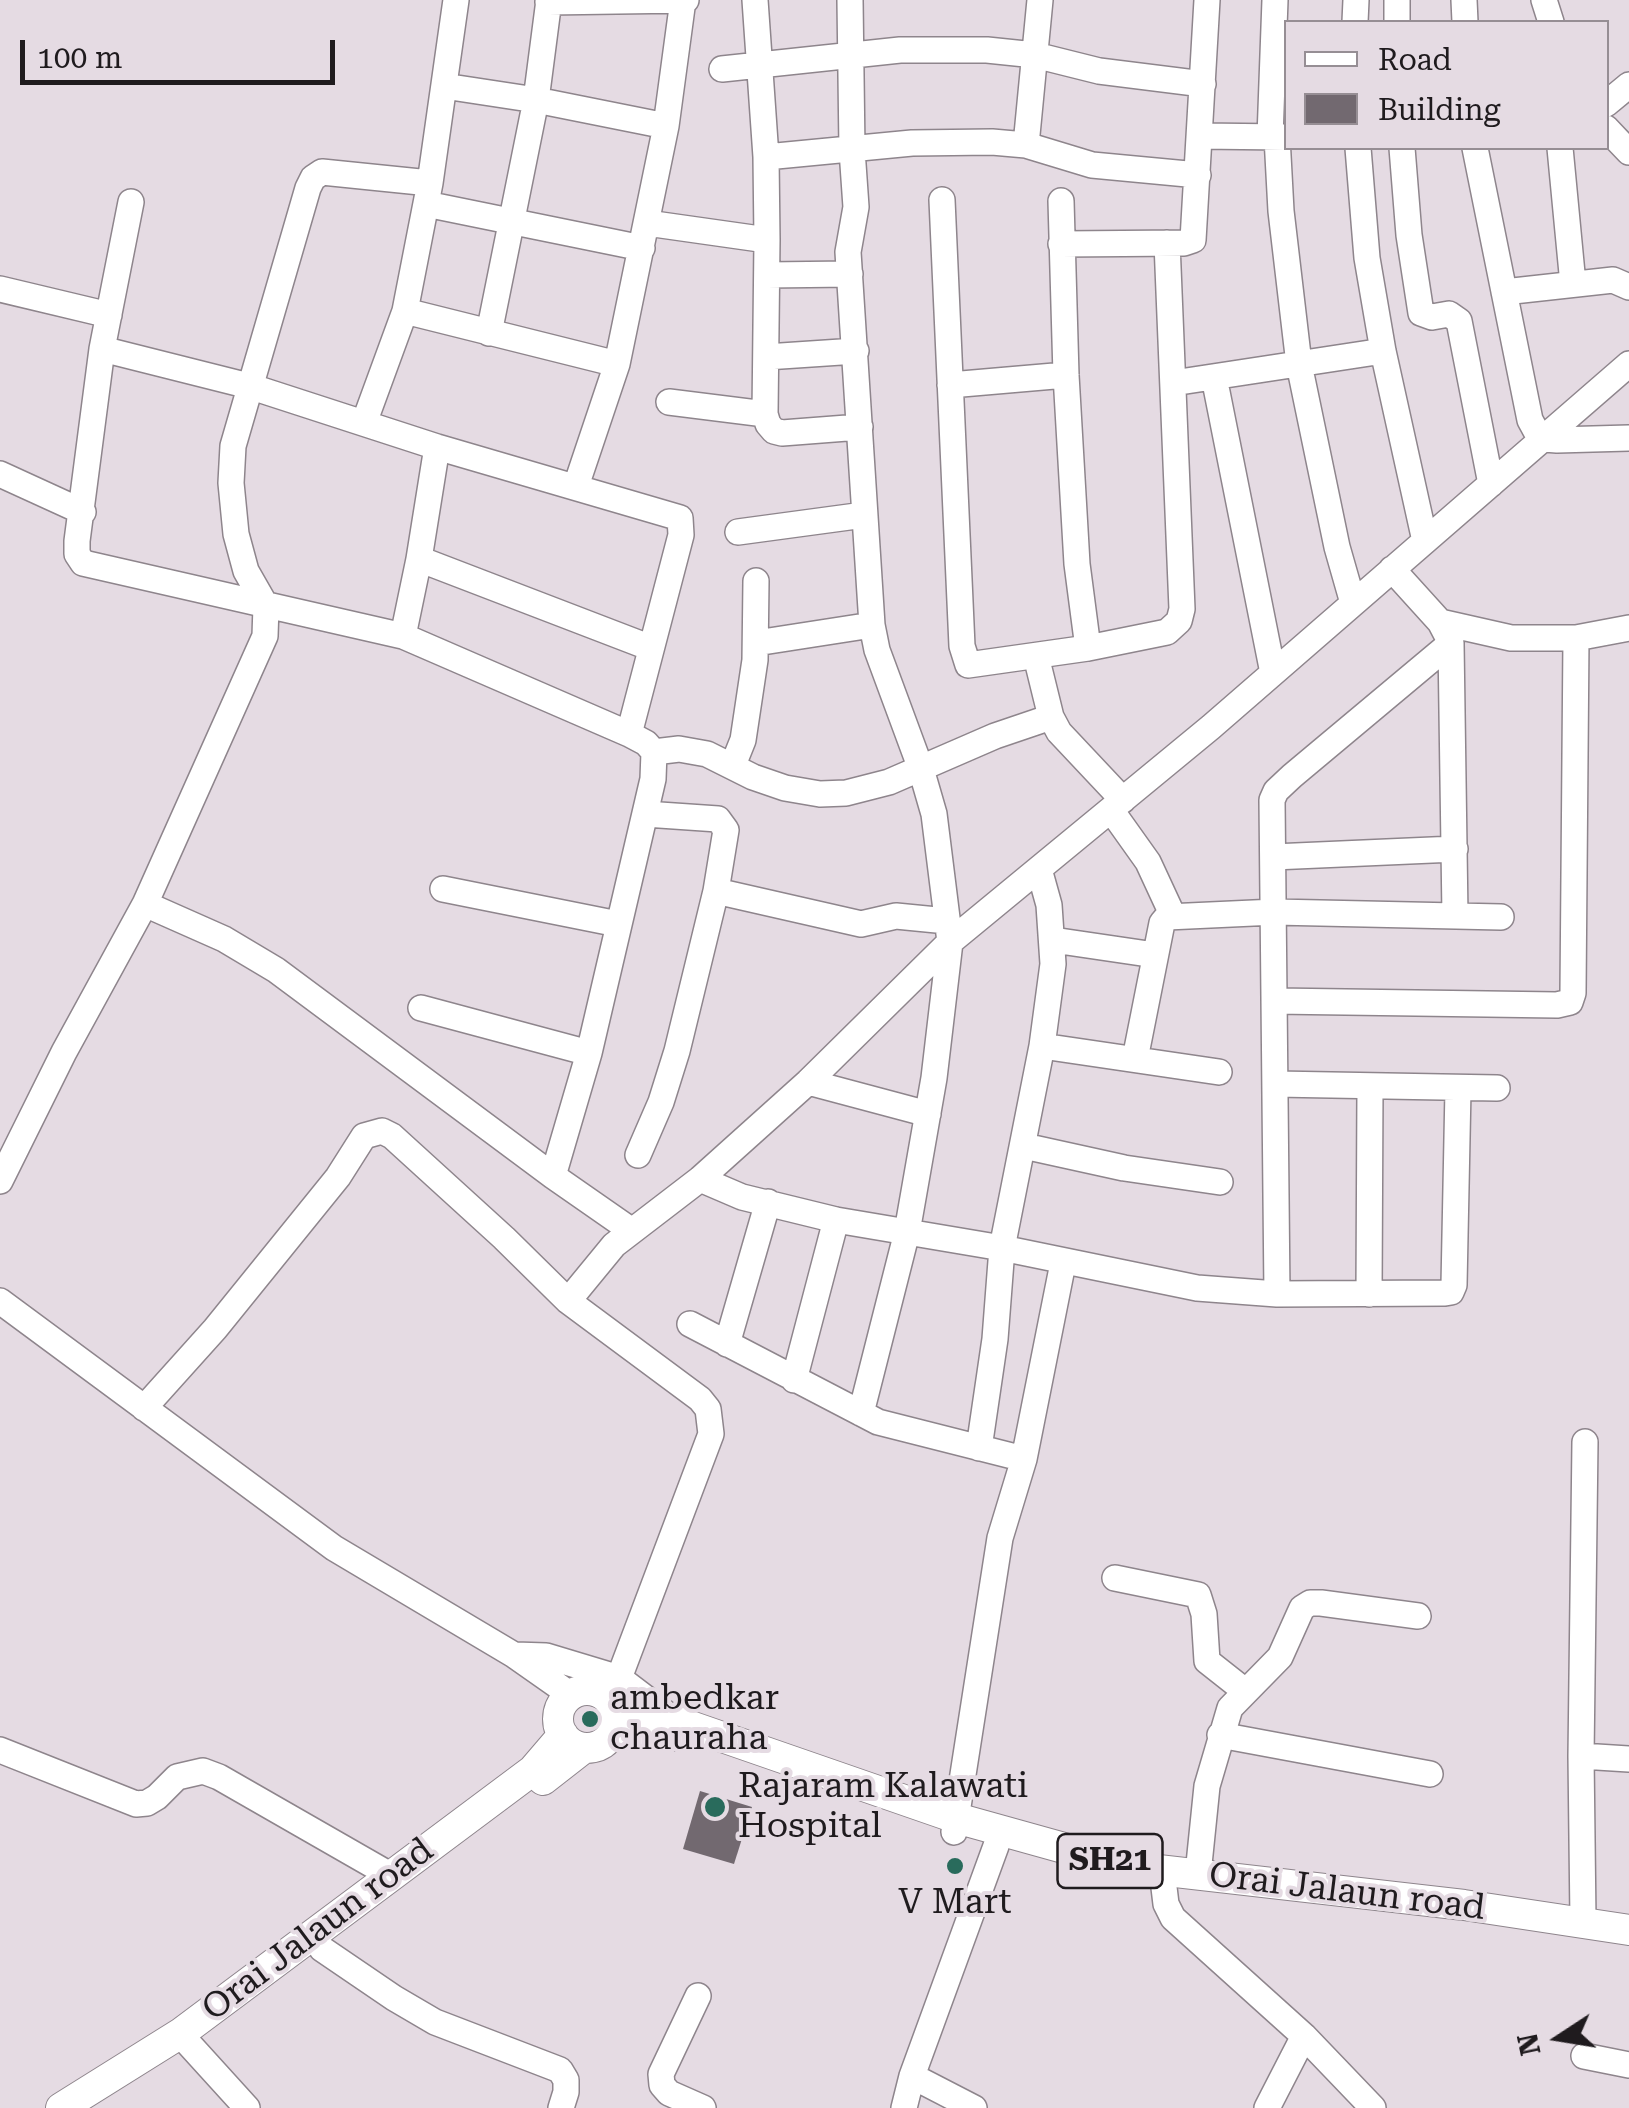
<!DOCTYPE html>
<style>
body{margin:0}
#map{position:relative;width:1629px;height:2108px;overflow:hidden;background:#e5dbe3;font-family:"Roboto Serif",serif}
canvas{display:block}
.legend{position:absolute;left:1284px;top:20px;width:325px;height:130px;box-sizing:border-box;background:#e5dbe3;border:2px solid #968e94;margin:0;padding:12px 18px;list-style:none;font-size:30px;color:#1f1b1e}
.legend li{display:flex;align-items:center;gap:20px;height:50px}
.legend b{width:50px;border:2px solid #968e94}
.north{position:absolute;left:1509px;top:1988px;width:100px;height:100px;-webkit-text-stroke:8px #e5dbe3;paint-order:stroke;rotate:258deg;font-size:28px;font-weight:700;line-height:40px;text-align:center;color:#1f1b1e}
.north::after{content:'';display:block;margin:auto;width:35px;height:45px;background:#1f1b1e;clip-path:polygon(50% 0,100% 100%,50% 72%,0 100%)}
.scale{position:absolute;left:20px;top:40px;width:315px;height:45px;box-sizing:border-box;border:5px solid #1f1b1e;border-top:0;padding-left:12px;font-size:30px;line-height:35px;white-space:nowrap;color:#1f1b1e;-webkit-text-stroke:8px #e5dbe3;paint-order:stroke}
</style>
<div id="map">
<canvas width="1629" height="2108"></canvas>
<ul class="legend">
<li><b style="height:12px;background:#fff"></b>Road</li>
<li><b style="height:28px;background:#726970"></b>Building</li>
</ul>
<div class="north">N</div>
<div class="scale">100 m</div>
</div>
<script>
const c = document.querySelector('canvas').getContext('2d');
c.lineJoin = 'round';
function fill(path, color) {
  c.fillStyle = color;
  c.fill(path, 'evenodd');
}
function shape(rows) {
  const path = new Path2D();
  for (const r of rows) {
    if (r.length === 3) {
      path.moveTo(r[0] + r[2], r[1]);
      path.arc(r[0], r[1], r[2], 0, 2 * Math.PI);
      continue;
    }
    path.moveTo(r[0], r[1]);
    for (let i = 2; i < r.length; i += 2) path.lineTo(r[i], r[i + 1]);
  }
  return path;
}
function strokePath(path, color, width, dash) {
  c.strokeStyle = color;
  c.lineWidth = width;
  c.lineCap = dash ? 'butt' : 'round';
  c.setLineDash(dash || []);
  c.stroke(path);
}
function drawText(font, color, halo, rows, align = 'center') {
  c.font = font + ' "Roboto Serif",serif';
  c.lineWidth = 8;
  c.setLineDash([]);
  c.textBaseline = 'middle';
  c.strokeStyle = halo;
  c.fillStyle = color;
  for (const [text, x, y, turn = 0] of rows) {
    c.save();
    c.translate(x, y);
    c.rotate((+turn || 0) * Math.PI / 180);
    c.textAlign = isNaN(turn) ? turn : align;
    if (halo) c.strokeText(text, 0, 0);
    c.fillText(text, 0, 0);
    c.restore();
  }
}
const building = shape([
 [700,1791,752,1807,734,1864,683,1849]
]);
const minor = shape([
 [755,0,766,157,767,240],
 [850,0,852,150,856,207,848,252,872,625,877,650,921,769,934,814,950,942,934,1078,907,1232,861,1413],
 [1397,0,1397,22],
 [1464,0,1465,22],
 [1544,0,1551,22],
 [548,2,686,0],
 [1355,22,1356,0],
 [722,69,900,50,987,50,1035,55,1099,71,1203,84],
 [444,86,536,100,666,126],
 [1606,104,1629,85],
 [1606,128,1629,152],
 [1200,136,1285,137],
 [1270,137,1275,0],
 [1277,137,1281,211,1299,364,1337,547,1353,603],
 [1026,145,1040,0],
 [1358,148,1367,258,1383,351,1425,541],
 [1402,148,1409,235,1421,313,1432,317,1449,314,1459,321,1491,484],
 [1475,148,1530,420,1536,431,1544,439,1557,440,1629,438],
 [1560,148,1573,284],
 [766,157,912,143,992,142,1026,145,1092,165,1198,175],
 [942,200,962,646,968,665,1088,648,1167,632,1179,621,1182,609,1167,243],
 [1061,201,1066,375,1077,564,1088,648],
 [131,202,102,349,77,541,77,554,83,563,403,636,629,734,646,743,654,752,653,779,589,1053,553,1176],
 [426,204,642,248],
 [647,223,767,240,765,414,768,424,774,431,782,433,860,427],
 [1061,244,1184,243,1193,240,1207,0],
 [767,275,850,274],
 [0,289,109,315],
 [1504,292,1613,280,1629,287],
 [405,311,617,364],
 [489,333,536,100,549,0],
 [102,349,249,386,437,447,680,518,681,535,629,734],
 [766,357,856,351],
 [1214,377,1273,673],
 [1173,383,1383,351],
 [950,385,1066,375],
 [669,402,765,414],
 [364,423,405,311,430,183,456,0],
 [0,474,83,512],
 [576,486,617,364,666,126,683,0],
 [738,532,864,515],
 [419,559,651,648],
 [1392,569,1440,622,1451,643,1455,916],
 [1440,622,1511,638,1576,638,1629,628],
 [403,636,419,559,437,447],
 [756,643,872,625],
 [1036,656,1051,717,1059,732,1123,800],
 [654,752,679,749,707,754,753,777,785,788,820,794,846,793,889,782,995,736,1051,717],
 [733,765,743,740,755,660,756,581],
 [1111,810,1148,862,1173,916],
 [1273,857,1455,849],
 [443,889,618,924],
 [716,891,861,924,896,916,947,921],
 [145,904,224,939,276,970,553,1176,632,1231],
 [1053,940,1155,955],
 [1275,1001,1557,1005,1570,1002,1573,993,1576,638],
 [421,1008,589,1053],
 [1042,1046,1219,1072],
 [1135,1059,1162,923,1167,917,1275,912,1501,917],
 [808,1082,928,1114],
 [1276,1084,1497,1088],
 [1024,1146,1124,1168,1220,1182],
 [638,1155,661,1102,677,1051,716,891,726,830,718,819,645,814],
 [700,1179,742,1197,836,1220,1002,1248,1197,1288,1277,1294,1445,1293,1451,1292,1454,1285,1458,1089],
 [0,1181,64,1052,145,904,265,636,266,606,246,571,236,534,231,483,233,446,308,188,313,178,322,172,430,183],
 [1277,1294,1272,800,1276,791,1292,776,1451,643],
 [1369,1294,1370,1087],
 [0,1301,334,1548,514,1655,571,1695],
 [568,1301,614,1245,700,1179,808,1082,950,942,1211,727,1629,364],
 [690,1324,878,1422,1024,1459],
 [727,1344,768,1202],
 [794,1380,836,1220],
 [144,1408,215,1329,338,1177,364,1136,382,1131,392,1136,504,1238,568,1301,700,1399,708,1409,711,1434,619,1678],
 [979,1448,995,1339,1002,1248,1042,1046,1053,964,1049,905,1039,869],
 [1115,1578,1198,1595,1204,1614,1207,1661,1245,1691],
 [515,1655,546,1656,619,1678,669,1716],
 [1220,1735,1430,1774],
 [0,1750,136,1804,147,1803,157,1797,177,1777,203,1771,219,1777,390,1875],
 [1581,1756,1629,1759],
 [954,1832,1000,1538,1024,1459,1063,1263],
 [1162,1871,1166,1904,1173,1918,1304,2036,1373,2108],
 [1198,1874,1207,1786,1230,1708,1280,1657,1302,1608,1310,1603,1321,1603,1418,1616],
 [1583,1921,1581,1756,1585,1442],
 [322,1949,394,1998,435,2022,560,2070,566,2080,566,2092,561,2108],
 [698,1996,661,2074,662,2085,669,2093,703,2108],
 [188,2043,247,2108],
 [1584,2056,1629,2065],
 [912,2076,974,2108],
 [904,2108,912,2076,996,1846],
 [1267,2108,1304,2036]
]);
const major = shape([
 [587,1719,29],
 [610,1702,673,1720,956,1818,1132,1867,1464,1905,1629,1930],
 [614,1730,655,1732,673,1736],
 [543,1780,584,1748],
 [61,2108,181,2033,533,1770,563,1735]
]);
const markers = [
 [590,1719,10,"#296b5c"],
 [715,1807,12,"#296b5c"],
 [955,1866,10,"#296b5c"]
];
const shields = [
 [1110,1861,105]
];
const shieldNames = [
 ["SH21",1110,1861]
];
const poiNames = [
 ["ambedkar",610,1699],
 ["chauraha",610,1739],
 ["Rajaram Kalawati",738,1787],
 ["Hospital",738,1827],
 ["V Mart",955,1903,"center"]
];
const streetNames = [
 ["Orai Jalaun road",1347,1892,7],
 ["Orai Jalaun road",318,1930,-37]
];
fill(building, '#726970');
strokePath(minor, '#8e858c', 28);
strokePath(major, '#8e858c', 32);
strokePath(minor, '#fff', 25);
strokePath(major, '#fff', 30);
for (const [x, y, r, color] of markers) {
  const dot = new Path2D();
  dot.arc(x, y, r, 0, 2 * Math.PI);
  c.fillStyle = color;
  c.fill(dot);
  strokePath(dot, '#e5dbe3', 4);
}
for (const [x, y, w] of shields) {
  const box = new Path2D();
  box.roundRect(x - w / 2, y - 27, w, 54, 8);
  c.fillStyle = '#e5dbe3';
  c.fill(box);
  strokePath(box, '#1f1b1e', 2.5);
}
drawText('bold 32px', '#1f1b1e', null, shieldNames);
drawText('35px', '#1f1b1e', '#e5dbe3', poiNames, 'left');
drawText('35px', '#1f1b1e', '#e5dbe3', streetNames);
</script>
